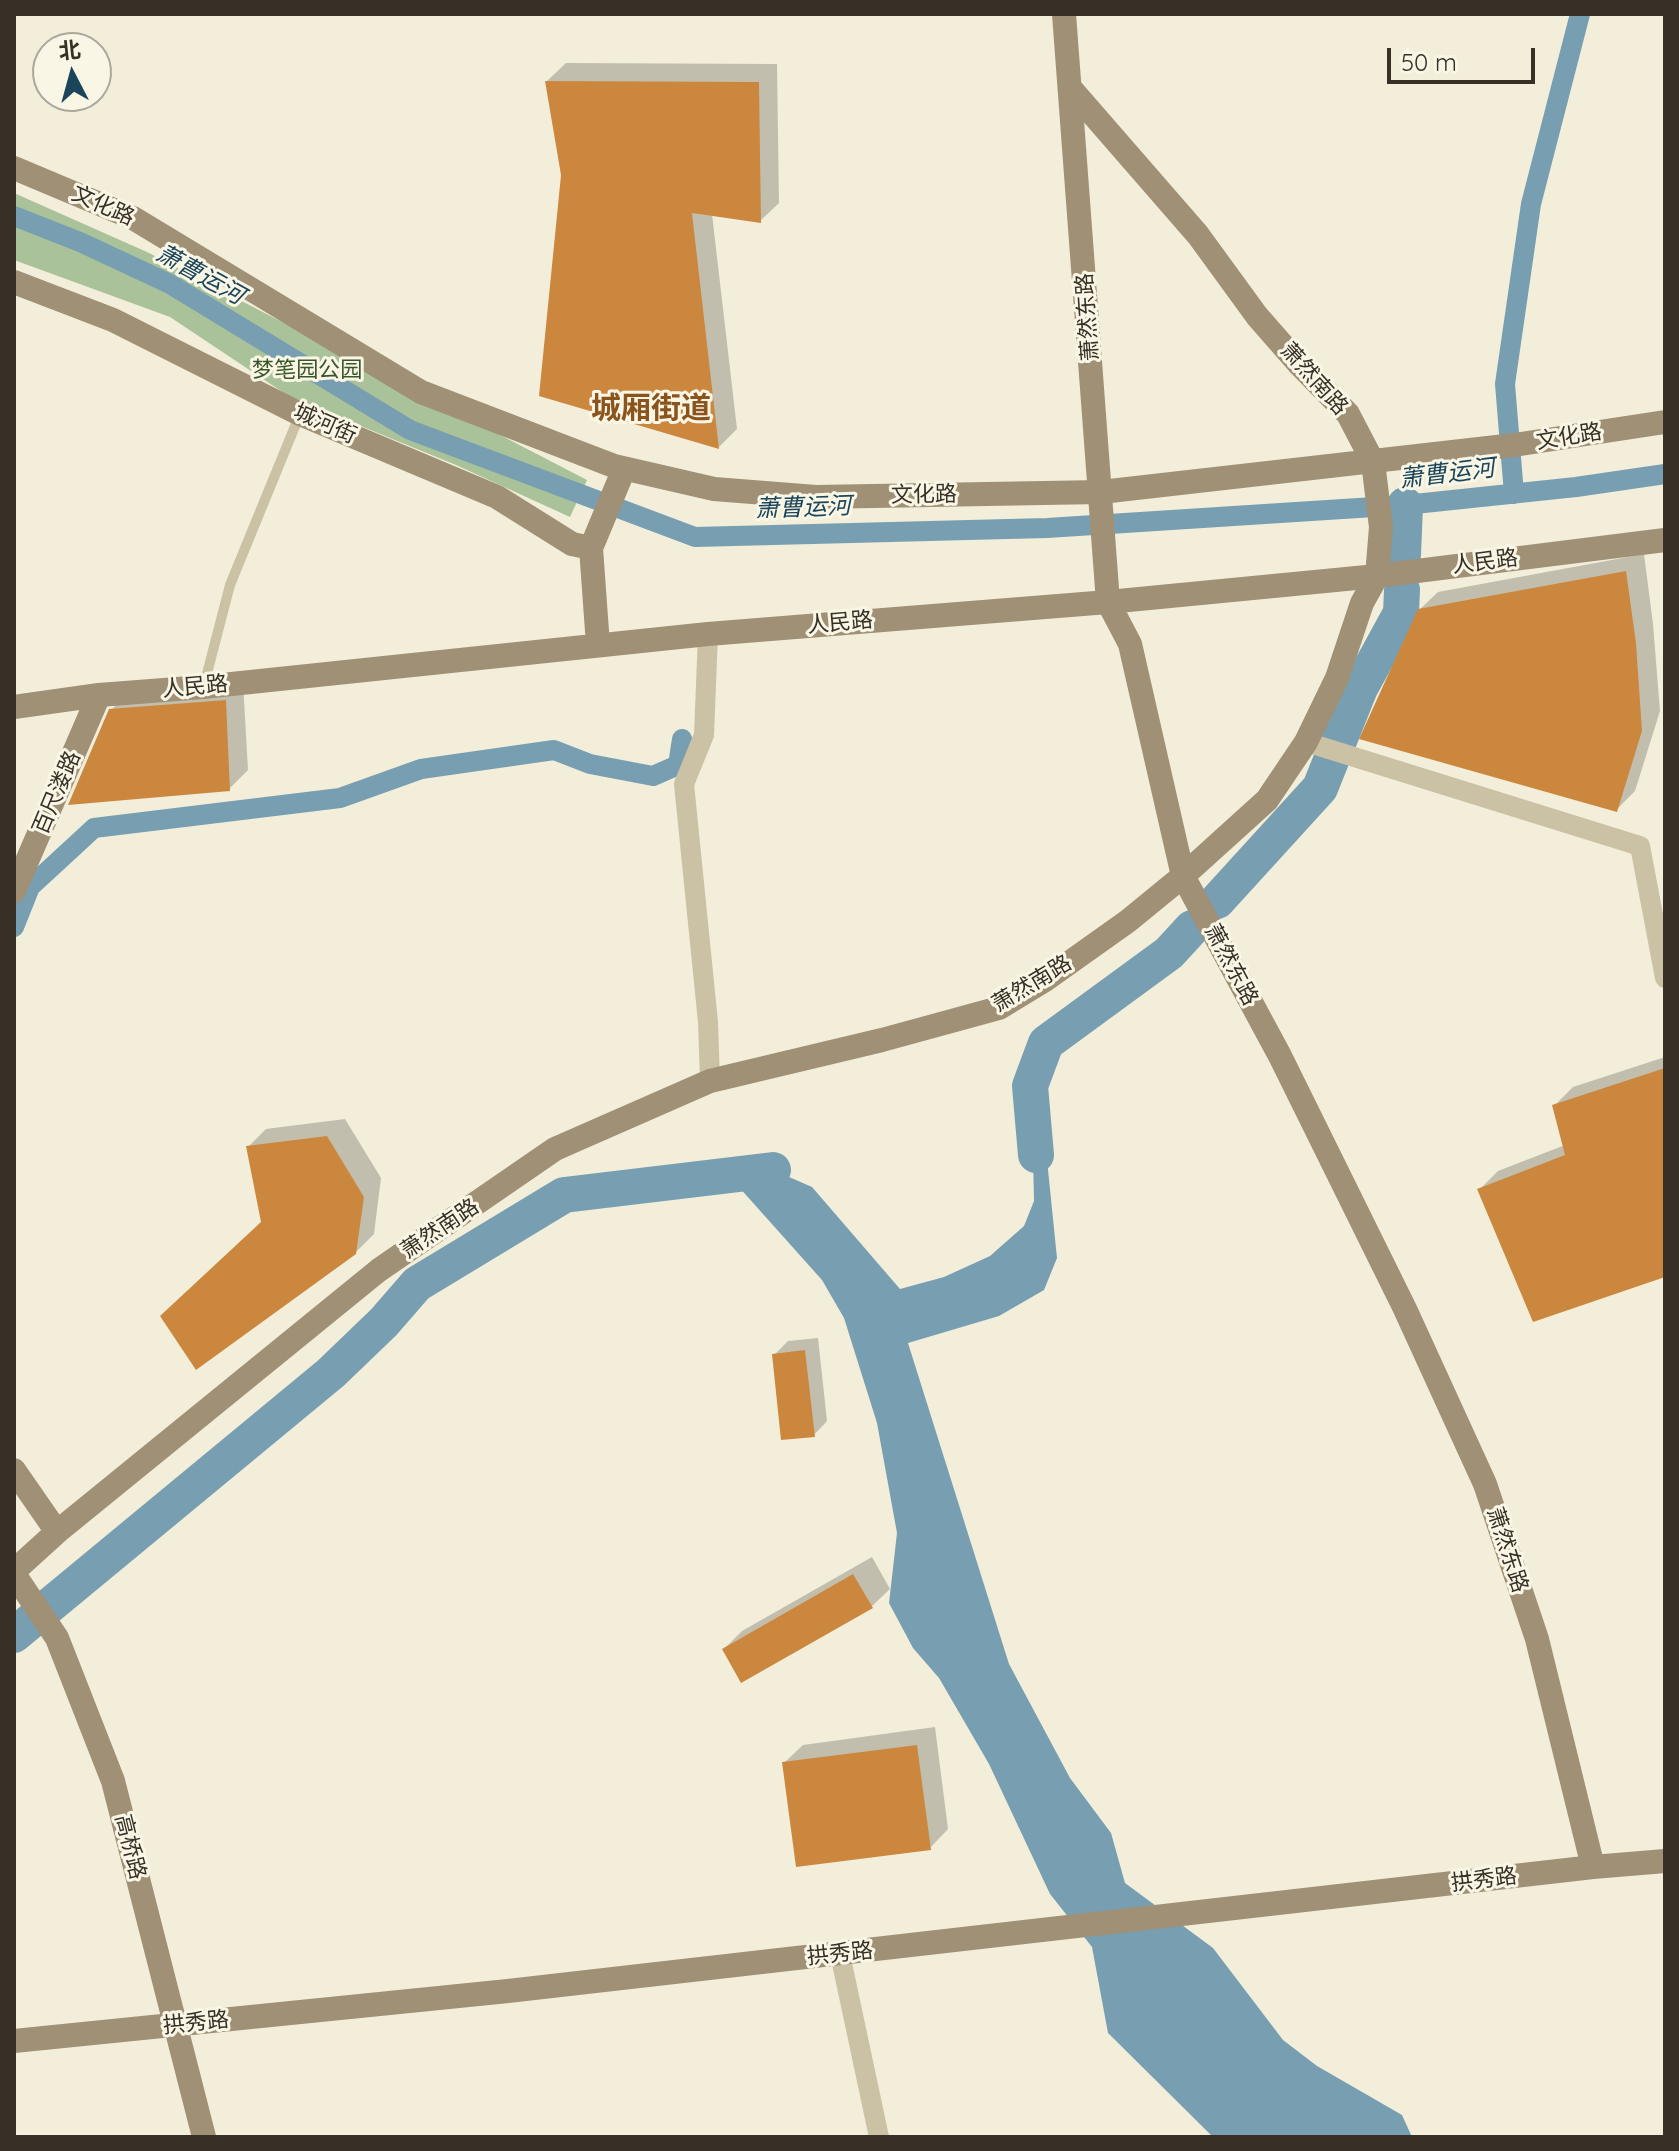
<!DOCTYPE html>
<meta charset="utf-8">
<style>
body{margin:0}
#map{position:relative;width:1679px;height:2151px;overflow:hidden;background:#f3eeda;font-family:Quicksand,"Noto Sans SC",sans-serif}
canvas{display:block}
.frame{position:absolute;inset:0;border:16px solid #373027;pointer-events:none}
.north{position:absolute;left:32px;top:32px;width:80px;height:80px;box-sizing:border-box;background:#faf6e6;border:2px solid #aca79a;border-radius:50%;rotate:354deg;font-size:22px;font-weight:700;line-height:32px;text-align:center;color:#373027}
.north::after{content:'';display:block;margin:auto;width:28px;height:36px;background:#1a455a;clip-path:polygon(50% 0,100% 100%,50% 72%,0 100%)}
.scale{position:absolute;left:1387px;top:48px;width:148px;height:36px;box-sizing:border-box;border:4px solid #373027;border-top:0;padding-left:10px;font-size:24px;line-height:28px;white-space:nowrap;color:#373027;-webkit-text-stroke:6px #faf6e6;paint-order:stroke}
</style>
<div id="map">
<canvas width="1679" height="2151"></canvas>
<div class="frame"></div>
<div class="north">北</div>
<div class="scale">50 m</div>
</div>
<script>
const c = document.querySelector('canvas').getContext('2d');
c.lineJoin = 'round';
function fill(path, color) {
  c.fillStyle = color;
  c.fill(path, 'evenodd');
}
function shape(rows) {
  const path = new Path2D();
  for (const r of rows) {
    path.moveTo(r[0], r[1]);
    for (let i = 2; i < r.length; i += 2) path.lineTo(r[i], r[i + 1]);
  }
  return path;
}
function strokePath(path, color, width, dash) {
  c.strokeStyle = color;
  c.lineWidth = width;
  c.lineCap = dash ? 'butt' : 'round';
  c.setLineDash(dash || []);
  c.stroke(path);
}
function drawText(font, color, halo, rows, align = 'center') {
  c.font = font + ' Quicksand,"Noto Sans SC",sans-serif';
  c.lineWidth = 6;
  c.setLineDash([]);
  c.textBaseline = 'middle';
  c.strokeStyle = halo;
  c.fillStyle = color;
  for (const [text, x, y, turn = 0] of rows) {
    c.save();
    c.translate(x, y);
    c.rotate((+turn || 0) * Math.PI / 180);
    c.textAlign = isNaN(turn) ? turn : align;
    if (halo) c.strokeText(text, 0, 0);
    c.fillText(text, 0, 0);
    c.restore();
  }
}
const green = shape([
 [14,193,147,252,587,480,570,517,456,465,290,397,170,317,14,260]
]);
const water = shape([
 [1046,1150,1057,1258,1044,1290,999,1316,908,1343,1009,1664,1070,1778,1111,1833,1125,1883,1213,1948,1283,2040,1317,2066,1402,2115,1412,2137,1213,2137,1108,2033,1092,1947,1050,1894,989,1764,939,1678,913,1648,889,1603,897,1533,877,1423,844,1318,822,1280,729,1176,773,1170,812,1187,900,1289,944,1277,990,1256,1024,1226,1034,1201,1033,1157]
]);
const shadow = shape([
 [566,63,777,64,779,203,760,221,712,214,737,429,719,447,563,175,547,81],
 [1644,554,1653,624,1660,711,1635,791,1617,809,1419,610,1438,592],
 [243,682,248,770,229,789,111,710,130,692],
 [1665,1057,1665,1275,1479,1190,1498,1171,1565,1145,1555,1105,1573,1087],
 [345,1119,381,1178,374,1234,355,1253,263,1222,248,1147,266,1129],
 [818,1338,827,1421,814,1435,774,1355,788,1341],
 [872,1557,890,1589,871,1607,724,1649,742,1631],
 [935,1727,948,1829,930,1848,784,1763,803,1745]
]);
const canal = shape([
 [14,216,80,242,170,284,410,430,695,537,1047,528,1405,505,1576,487,1665,474],
 [1514,494,1505,384,1531,204,1580,14],
 [14,927,30,887,94,828,340,798,421,769,554,750,590,764,653,776,678,765,682,739]
]);
const river = shape([
 [1403,555,1405,505],
 [1217,901,1320,788,1360,688,1401,613,1402,590],
 [1036,1155,1030,1086,1046,1043,1169,953,1192,928],
 [14,1635,331,1373,384,1322,417,1284,564,1195,773,1170]
]);
const building = shape([
 [545,81,759,82,761,223,692,213,719,449,539,396,561,175],
 [1626,571,1636,643,1642,731,1617,812,1359,739,1418,609],
 [226,700,230,791,68,805,109,709],
 [1665,1068,1665,1277,1533,1322,1477,1189,1565,1155,1552,1105],
 [327,1136,364,1197,356,1254,196,1370,160,1316,261,1222,246,1146],
 [805,1350,815,1437,781,1440,772,1354],
 [853,1574,873,1608,741,1683,722,1649],
 [917,1745,931,1850,796,1867,782,1762]
]);
const lane = shape([
 [204,685,230,585,300,414]
]);
const street = shape([
 [708,634,704,735,684,784,708,1022,710,1081],
 [1306,742,1640,846,1665,978],
 [840,1954,879,2137]
]);
const secondary = shape([
 [1064,14,1108,602,1130,644,1183,876,1280,1056,1405,1309,1485,1484,1537,1639,1593,1867],
 [14,168,133,218,421,392,614,466,714,489,816,497,1101,492,1514,445,1665,422],
 [14,282,113,320,300,414,497,497,572,544,591,548],
 [598,645,591,548,624,469],
 [14,707,99,695,203,687,708,634,1108,602,1377,576,1665,540],
 [14,891,99,695],
 [14,1470,57,1532],
 [14,1571,57,1532,379,1270,555,1149,710,1081,882,1040,999,1008,1045,980,1128,921,1183,876,1267,800,1306,742,1337,678,1362,603,1377,576,1381,527,1373,462,1348,414,1299,364,1257,316,1198,235,1071,89],
 [14,1574,57,1638,113,1781,204,2137],
 [14,2041,508,1991,1593,1867,1665,1861]
]);
const streetNames = [
 ["文化路",103,206,24],
 ["萧然东路",1088,317,-94],
 ["萧然南路",1314,379,48],
 ["城河街",325,424,24],
 ["文化路",1569,437,-9],
 ["文化路",924,495,-1],
 ["人民路",1485,562,-7],
 ["人民路",840,623,-5],
 ["人民路",195,687,-5],
 ["百尺溇路",57,793,-67],
 ["萧然东路",1231,965,62],
 ["萧然南路",1032,984,-31],
 ["萧然南路",440,1229,-34],
 ["萧然东路",1507,1550,72],
 ["高桥路",130,1847,76],
 ["拱秀路",1484,1880,-7],
 ["拱秀路",840,1954,-6],
 ["拱秀路",196,2023,-6]
];
const parkNames = [
 ["梦笔园公园",307,370]
];
const waterNames = [
 ["萧曹运河",200,275,29],
 ["萧曹运河",1447,474,-7],
 ["萧曹运河",803,508,-2]
];
const districtNames = [
 ["城厢街道",651,409]
];
fill(green, '#a9c299');
fill(water, '#779fb1');
fill(shadow, '#0003');
strokePath(canal, '#779fb1', 20);
strokePath(river, '#779fb1', 36);
fill(building, '#cc873e');
strokePath(lane, '#cbc1a5', 10);
strokePath(street, '#cbc1a5', 20);
strokePath(secondary, '#9f9076', 24);
drawText('22px', '#373027', '#faf6e6', streetNames);
drawText('22px', '#395629', '#faf6e6', parkNames);
drawText('italic 24px', '#1a455a', '#faf6e6', waterNames);
drawText('bold 30px', '#8a541c', '#faf6e6', districtNames);
</script>
